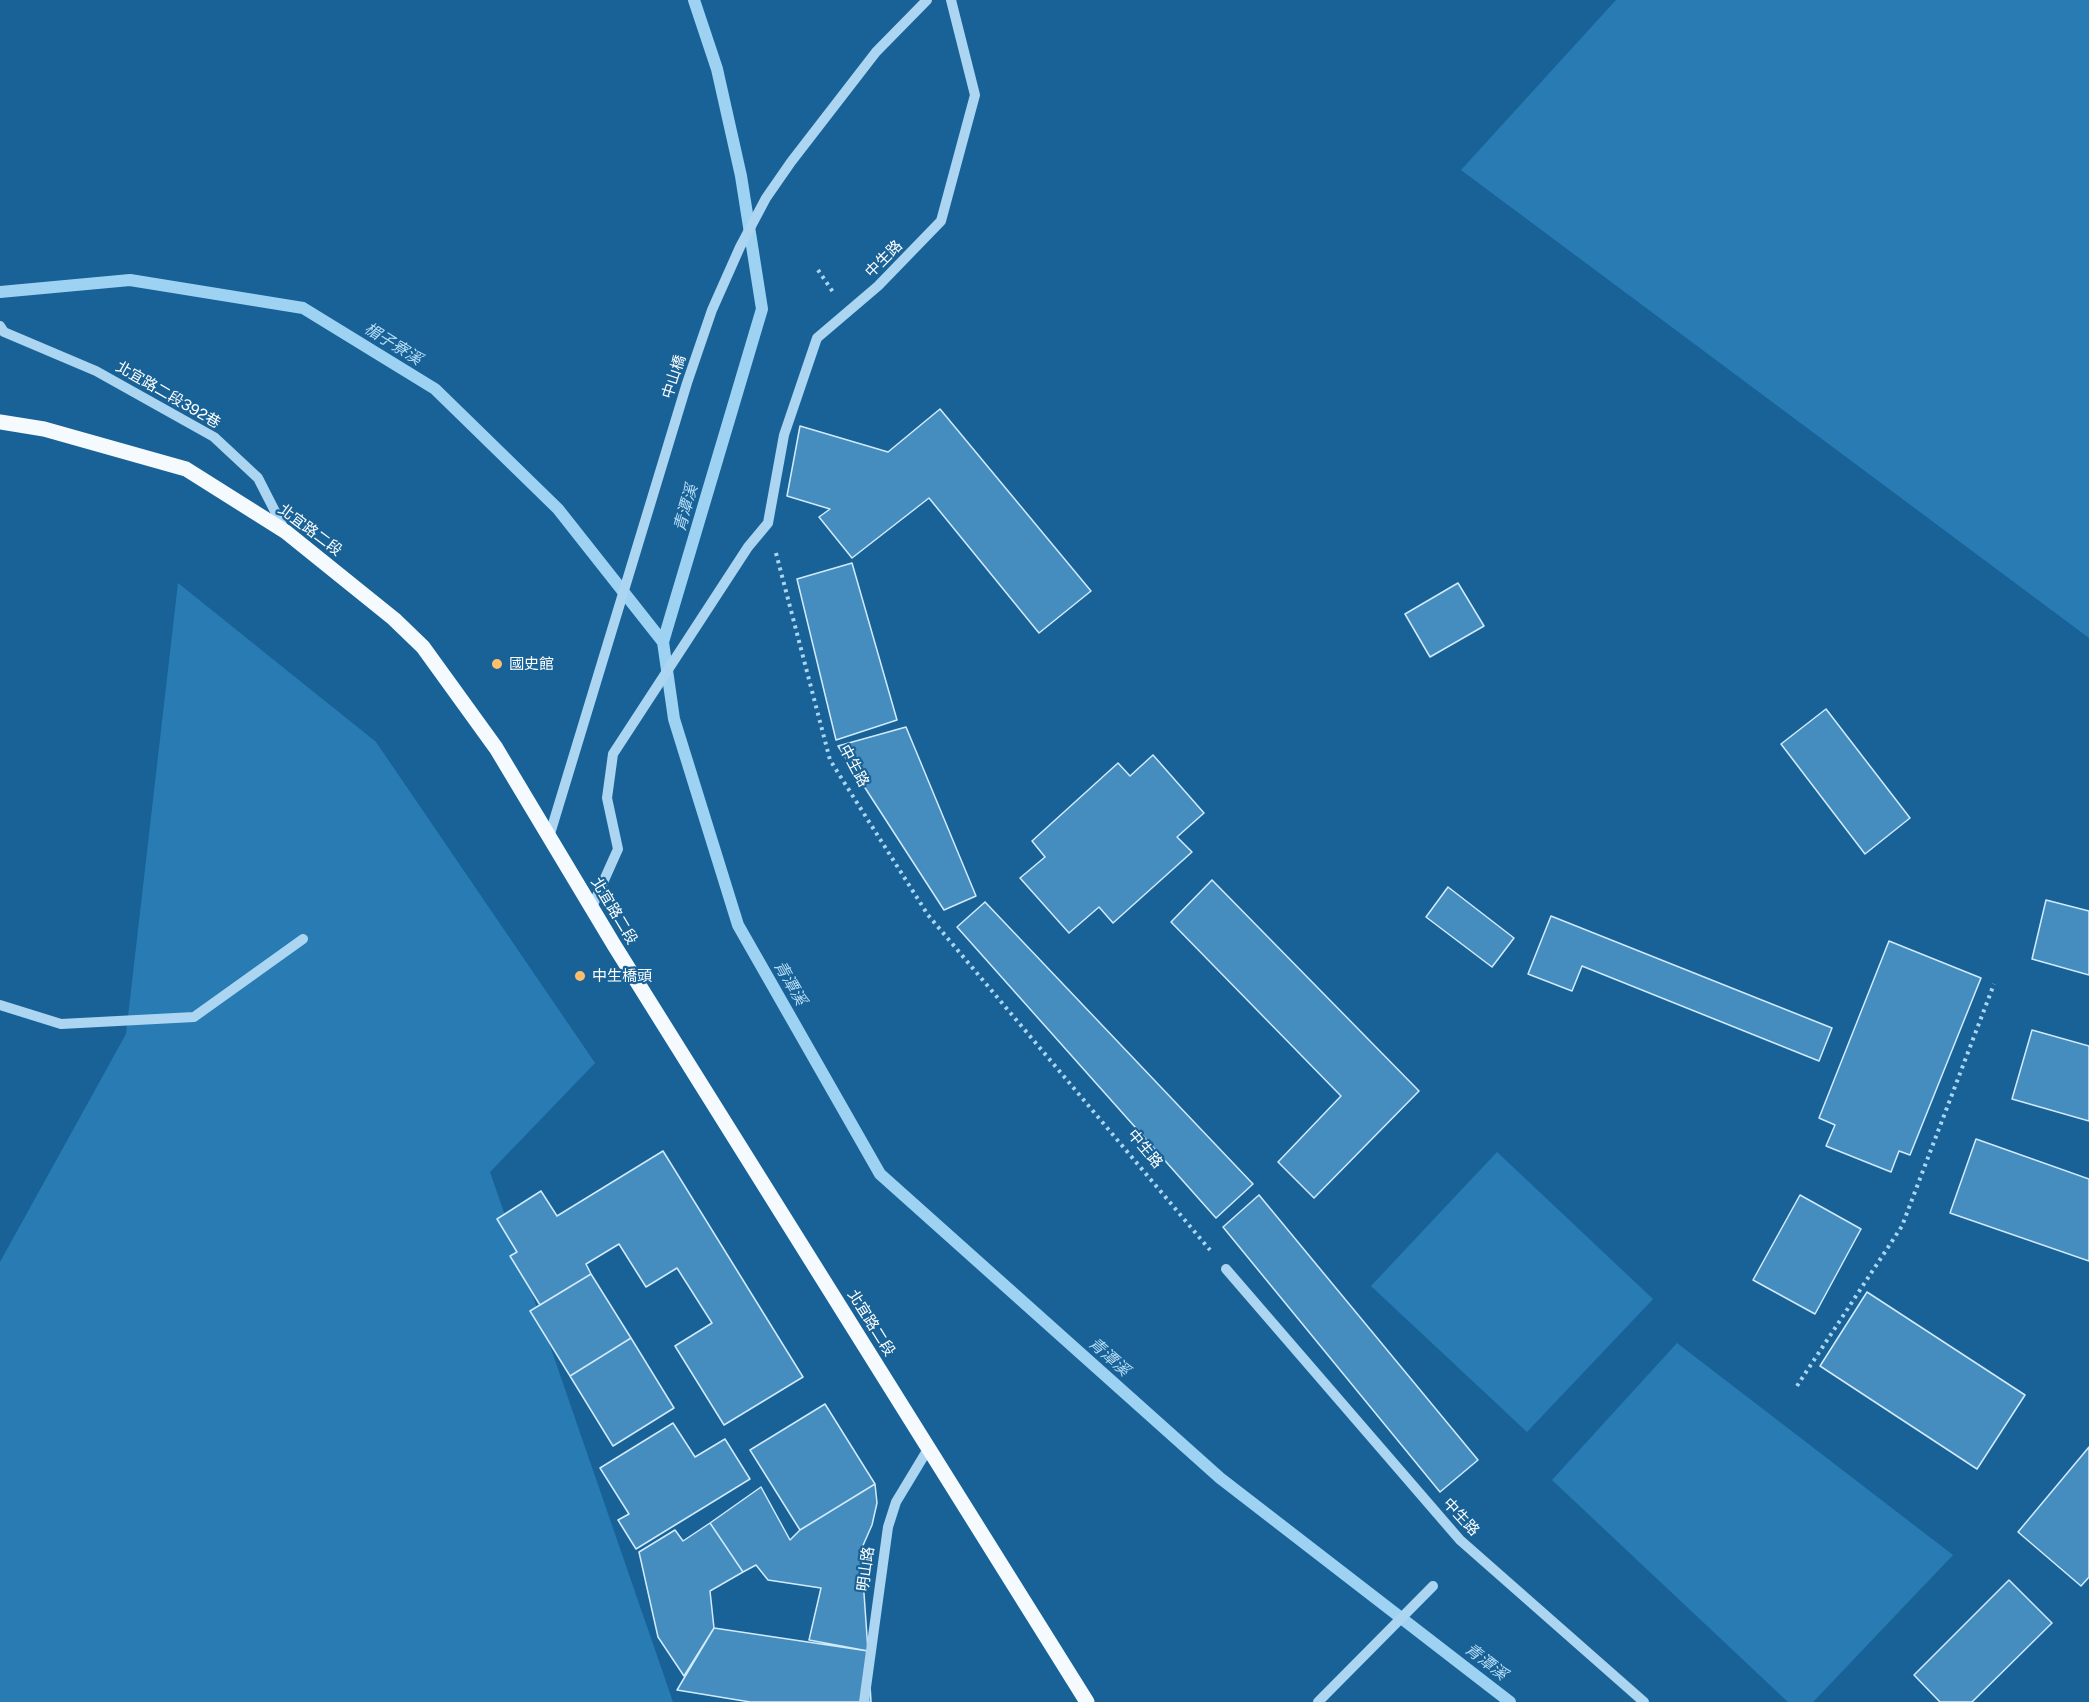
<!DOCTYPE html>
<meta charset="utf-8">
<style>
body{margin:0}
canvas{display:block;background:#186297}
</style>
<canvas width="2089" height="1702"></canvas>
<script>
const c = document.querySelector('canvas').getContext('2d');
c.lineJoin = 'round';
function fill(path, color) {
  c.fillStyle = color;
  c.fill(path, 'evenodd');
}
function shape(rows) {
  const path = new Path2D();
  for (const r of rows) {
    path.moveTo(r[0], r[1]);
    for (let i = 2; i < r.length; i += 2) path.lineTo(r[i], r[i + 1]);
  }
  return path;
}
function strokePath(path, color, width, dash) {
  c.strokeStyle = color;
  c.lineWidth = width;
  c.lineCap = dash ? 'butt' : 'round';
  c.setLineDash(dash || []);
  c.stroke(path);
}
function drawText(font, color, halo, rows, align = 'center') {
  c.font = font + ' "Public Sans","Noto Sans TC",sans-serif';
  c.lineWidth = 4.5;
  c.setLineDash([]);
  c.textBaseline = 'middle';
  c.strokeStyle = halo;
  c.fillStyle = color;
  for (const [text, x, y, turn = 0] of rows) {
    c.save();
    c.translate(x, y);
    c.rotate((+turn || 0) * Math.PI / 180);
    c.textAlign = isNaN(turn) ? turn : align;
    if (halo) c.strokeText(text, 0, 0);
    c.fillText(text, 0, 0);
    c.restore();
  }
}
const green = shape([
 [1616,0,2089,0,2089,638,1461,170],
 [178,583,376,742,595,1063,490,1172,673,1702,0,1702,0,1262,126,1034],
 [1497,1152,1653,1299,1527,1432,1371,1286],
 [1677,1343,1953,1555,1813,1702,1788,1702,1552,1480]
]);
const stream = shape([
 [694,0,717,69,741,176,762,309,663,642,674,719,738,925,880,1174,1220,1478,1510,1702],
 [0,292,130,280,303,308,435,389,558,509,663,642]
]);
const building = shape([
 [940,409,1091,591,1039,633,929,498,852,558,819,517,830,509,787,496,800,426,888,452,940,409],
 [852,563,897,720,836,740,797,579,852,563],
 [1458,583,1484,626,1430,657,1405,614,1458,583],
 [1826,709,1910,818,1865,854,1781,744,1826,709],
 [906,727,976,896,944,910,838,746,906,727],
 [1153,755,1204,813,1177,837,1192,852,1113,923,1099,907,1069,933,1020,878,1045,857,1032,841,1118,763,1130,776,1153,755],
 [1212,880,1419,1091,1314,1198,1278,1162,1341,1096,1171,922,1212,880],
 [1448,887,1514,938,1492,967,1426,917,1448,887],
 [2046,900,2089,911,2089,975,2032,959,2046,900],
 [985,902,1253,1184,1216,1218,957,927,985,902],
 [1551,916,1832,1028,1819,1061,1582,966,1572,991,1528,974,1551,916],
 [1889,941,1981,978,1910,1155,1899,1151,1891,1172,1826,1146,1835,1125,1819,1118,1889,941],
 [2032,1030,2089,1046,2089,1121,2012,1099,2032,1030],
 [1976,1139,2089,1179,2089,1261,1950,1213,1976,1139],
 [663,1151,803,1377,724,1425,675,1346,712,1323,677,1268,646,1287,619,1244,586,1264,591,1274,540,1305,510,1256,517,1252,497,1219,541,1191,557,1216,663,1151],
 [1259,1195,1478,1460,1440,1492,1223,1227,1259,1195],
 [1800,1195,1861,1229,1815,1314,1753,1280,1800,1195],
 [591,1274,631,1338,570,1376,530,1311,591,1274],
 [1867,1292,2025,1395,1977,1469,1820,1366,1867,1292],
 [631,1338,674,1408,613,1446,570,1376,631,1338],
 [825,1404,875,1484,800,1530,750,1450,825,1404],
 [673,1423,695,1457,725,1439,750,1479,636,1549,618,1520,629,1514,600,1468,673,1423],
 [2089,1447,2089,1577,2081,1586,2018,1532,2089,1447],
 [875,1484,877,1503,872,1525,861,1550,868,1651,809,1640,821,1588,768,1580,756,1565,743,1572,710,1523,761,1487,790,1540,800,1530,875,1484],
 [710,1523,743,1572,710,1591,714,1628,684,1676,658,1637,639,1552,675,1530,683,1541,710,1523],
 [2009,1580,2052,1623,1972,1702,1940,1702,1914,1675,2009,1580],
 [714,1628,868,1651,871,1702,750,1702,677,1690,714,1628]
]);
const path = shape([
 [818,270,833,292],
 [776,553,830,760,928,915,1210,1250],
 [1797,1386,1902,1226,1994,984]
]);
const minor = shape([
 [0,326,4,332,96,371,214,437,258,478,284,529],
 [549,837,687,383,712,310,740,247,766,198,791,162,876,52,927,0],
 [592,907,618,849,607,798,613,754,748,547,768,523,784,435,817,338,878,286,941,221,975,95,951,0],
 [0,1005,61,1024,194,1017,303,939],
 [1226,1269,1460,1540,1644,1702],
 [864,1702,888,1527,896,1502,928,1449],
 [1318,1702,1433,1586]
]);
const major = shape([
 [0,422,44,429,186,469,286,532,394,619,423,647,496,748,614,945,1087,1702]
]);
const markers = [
 [497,664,6,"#ffbe6b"],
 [580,976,6,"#ffbe6b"]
];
const streetNames = [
 ["中生路",884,259,-45],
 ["中山橋",674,377,-72],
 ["北宜路二段392巷",168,395,30],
 ["北宜路二段",310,530,37],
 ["中生路",854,766,62],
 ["北宜路二段",614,911,59],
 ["中生路",1145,1149,50],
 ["北宜路二段",871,1323,58],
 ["中生路",1461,1517,47],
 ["明山路",866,1569,-82]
];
const poiNames = [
 ["國史館",509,664],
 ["中生橋頭",592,976]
];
const waterNames = [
 ["楣子寮溪",393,344,32],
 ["青潭溪",686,508,-74],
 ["青潭溪",790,983,60],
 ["青潭溪",1109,1357,42],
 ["青潭溪",1486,1662,38]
];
fill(green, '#287cb3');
strokePath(stream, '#9ed2f3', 12);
fill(building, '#458dbf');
strokePath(building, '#d2ebfc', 1.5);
strokePath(path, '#abd5f1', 4, [3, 4.5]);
strokePath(minor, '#abd5f1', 10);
strokePath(major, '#f5faff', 15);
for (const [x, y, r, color] of markers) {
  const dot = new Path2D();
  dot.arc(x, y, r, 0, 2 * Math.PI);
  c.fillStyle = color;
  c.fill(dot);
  strokePath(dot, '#186297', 2);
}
drawText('15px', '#fff', '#186297', streetNames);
drawText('15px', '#fff', '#186297', poiNames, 'left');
drawText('italic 16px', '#b7def7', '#186297', waterNames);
</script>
